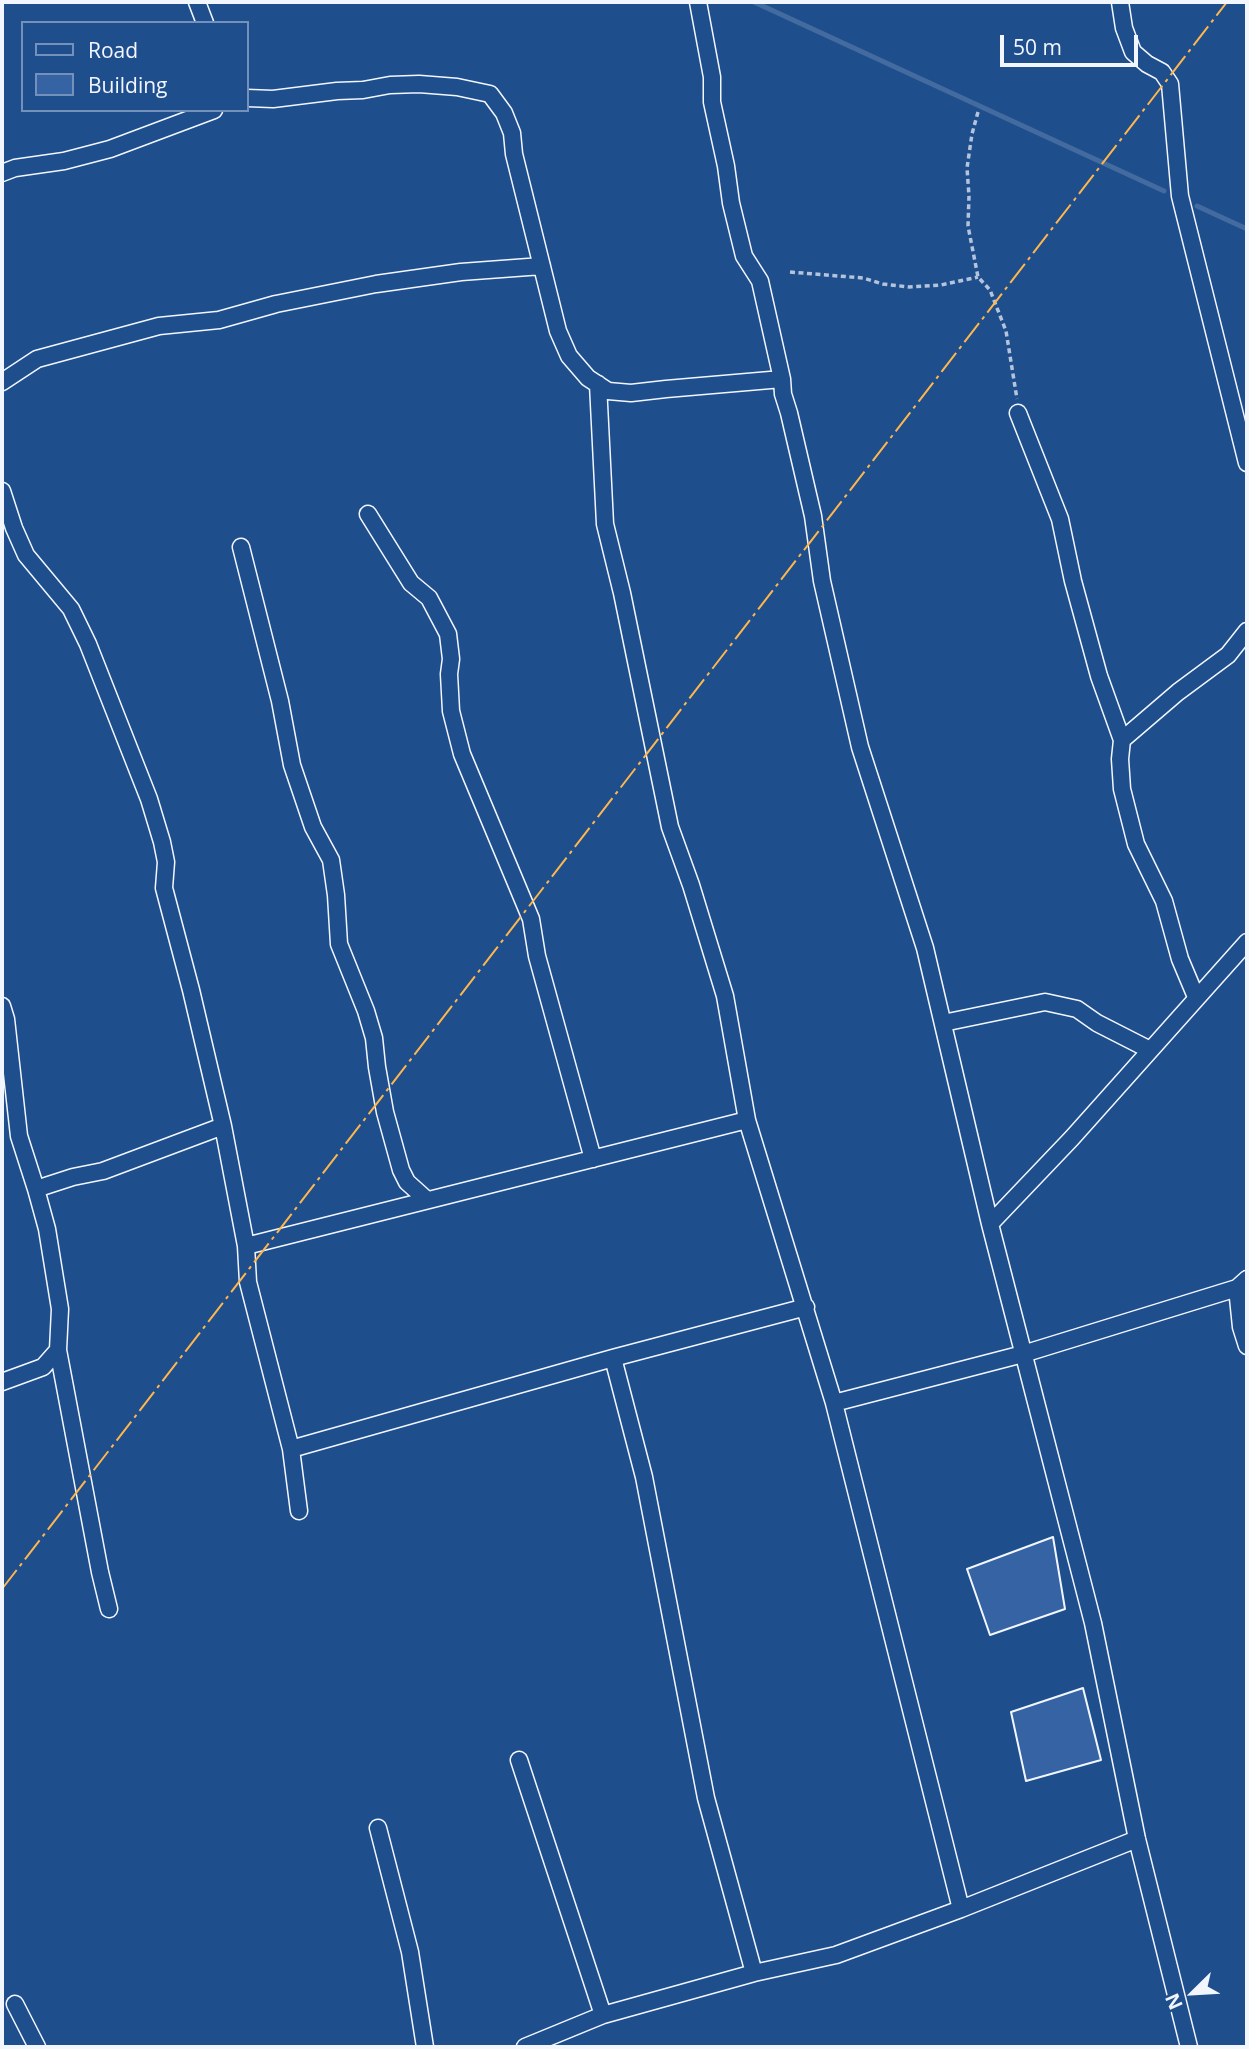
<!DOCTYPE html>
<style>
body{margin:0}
#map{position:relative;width:1249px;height:2049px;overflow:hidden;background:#1f4e8c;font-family:"Open Sans",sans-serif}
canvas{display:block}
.frame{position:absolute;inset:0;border:4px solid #f2f6ff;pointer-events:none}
.legend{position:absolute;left:21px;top:21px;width:228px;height:91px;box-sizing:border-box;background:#1f4e8c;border:2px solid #7391ba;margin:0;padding:9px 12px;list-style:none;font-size:21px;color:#f2f6ff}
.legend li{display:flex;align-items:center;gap:14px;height:35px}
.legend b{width:35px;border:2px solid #7391ba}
.north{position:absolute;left:1158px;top:1958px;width:70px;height:70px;-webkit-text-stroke:5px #1f4e8c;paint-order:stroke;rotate:246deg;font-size:19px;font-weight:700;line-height:28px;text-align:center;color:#f2f6ff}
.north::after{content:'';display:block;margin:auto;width:24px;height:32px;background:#f2f6ff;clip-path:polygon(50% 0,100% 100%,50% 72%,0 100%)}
.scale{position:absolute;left:1000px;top:35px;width:138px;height:32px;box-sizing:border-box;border:4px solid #f2f6ff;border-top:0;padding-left:9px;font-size:21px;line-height:24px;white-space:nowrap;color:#f2f6ff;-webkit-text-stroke:5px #1f4e8c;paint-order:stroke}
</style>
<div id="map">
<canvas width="1249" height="2049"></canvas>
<div class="frame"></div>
<ul class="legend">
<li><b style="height:9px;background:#1f4e8c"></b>Road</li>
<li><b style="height:19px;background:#3563a3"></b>Building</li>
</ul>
<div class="north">N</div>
<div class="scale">50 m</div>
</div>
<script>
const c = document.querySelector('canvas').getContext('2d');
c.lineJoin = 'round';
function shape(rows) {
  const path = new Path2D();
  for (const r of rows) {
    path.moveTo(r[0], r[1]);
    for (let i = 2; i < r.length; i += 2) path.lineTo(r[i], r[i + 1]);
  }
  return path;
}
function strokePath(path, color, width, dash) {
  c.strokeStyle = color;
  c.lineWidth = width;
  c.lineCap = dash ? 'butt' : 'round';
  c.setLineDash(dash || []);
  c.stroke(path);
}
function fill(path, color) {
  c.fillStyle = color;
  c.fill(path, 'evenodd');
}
const stream = shape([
 [754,2,1164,191],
 [1197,206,1247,229]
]);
const building = shape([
 [1053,1537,1065,1609,990,1635,967,1569,1053,1537],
 [1083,1688,1101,1760,1026,1781,1011,1712,1083,1688]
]);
const path = shape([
 [978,112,972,134,967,168,969,196,968,226,978,277,990,290,1006,331,1017,399],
 [790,272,863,278,883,284,909,287,941,285,978,277]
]);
const minor = shape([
 [197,2,205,23],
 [698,2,712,77,712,102,726,166,731,203,744,256,760,281,782,379],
 [1120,2,1124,28,1133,52,1147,64,1162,72,1170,84,1180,196,1247,463],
 [247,98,273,99,337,91,363,90,390,85,419,84,457,87,490,94,504,113,512,133,514,154,558,331,569,356,588,378,608,391,631,393,666,389,782,379,783,394,789,413,813,516,822,581,860,747,925,948,990,1224,1093,1623,1137,1839,1189,2047],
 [2,173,15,168,64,161,110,149,214,110],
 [2,382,37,359,159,326,219,320,276,304,376,284,461,272,542,266],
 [598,384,605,524,622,593,670,827,691,885,725,996,747,1120,834,1403,961,1909],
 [1018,413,1060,519,1073,581,1099,676,1122,740],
 [2,491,14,528,26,555,71,609,88,644,149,799,162,842,166,862,164,888,191,990,223,1126,246,1246],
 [368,514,411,583,429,598,448,634,451,659,449,674,451,711,462,754,531,919,537,956,593,1159],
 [241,547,280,701,292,765,313,827,331,860,336,895,339,944,366,1011,374,1038,377,1067,385,1112,401,1170,407,1182,427,1200],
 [1196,997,1180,959,1164,901,1136,844,1122,789,1120,759,1122,740,1178,692,1228,655,1247,631],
 [2,1006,6,1019,19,1136,36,1189],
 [943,1023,1045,1002,1077,1009,1097,1023,1150,1050],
 [990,1224,1072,1138,1247,942],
 [1247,1279,1237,1288,1241,1327,1247,1346],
 [58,1350,100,1572,109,1609],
 [613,1358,644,1477,706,1798,754,1973],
 [2,1382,43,1367,58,1350,60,1309,47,1229,36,1189,73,1177,103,1171,223,1126],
 [834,1403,1023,1354,1237,1288],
 [291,1449,613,1358,806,1307],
 [299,1511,291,1449,248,1282,246,1246,747,1120],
 [519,1760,603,2015],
 [378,1828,410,1952,425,2047],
 [15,2004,37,2047],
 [525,2047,603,2015,754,1973,836,1955,961,1909,1137,1839]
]);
const power = shape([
 [2,1589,1227,2]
]);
strokePath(stream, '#446ba0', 5);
fill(building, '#3563a3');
strokePath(building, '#f2f6ff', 2);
strokePath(minor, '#f2f6ff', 19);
strokePath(path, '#b3c4dc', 3.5, [5, 3.5]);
strokePath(minor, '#1f4e8c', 16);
strokePath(power, '#ffb74d', 2, [24, 5, 3.5, 5]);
</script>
